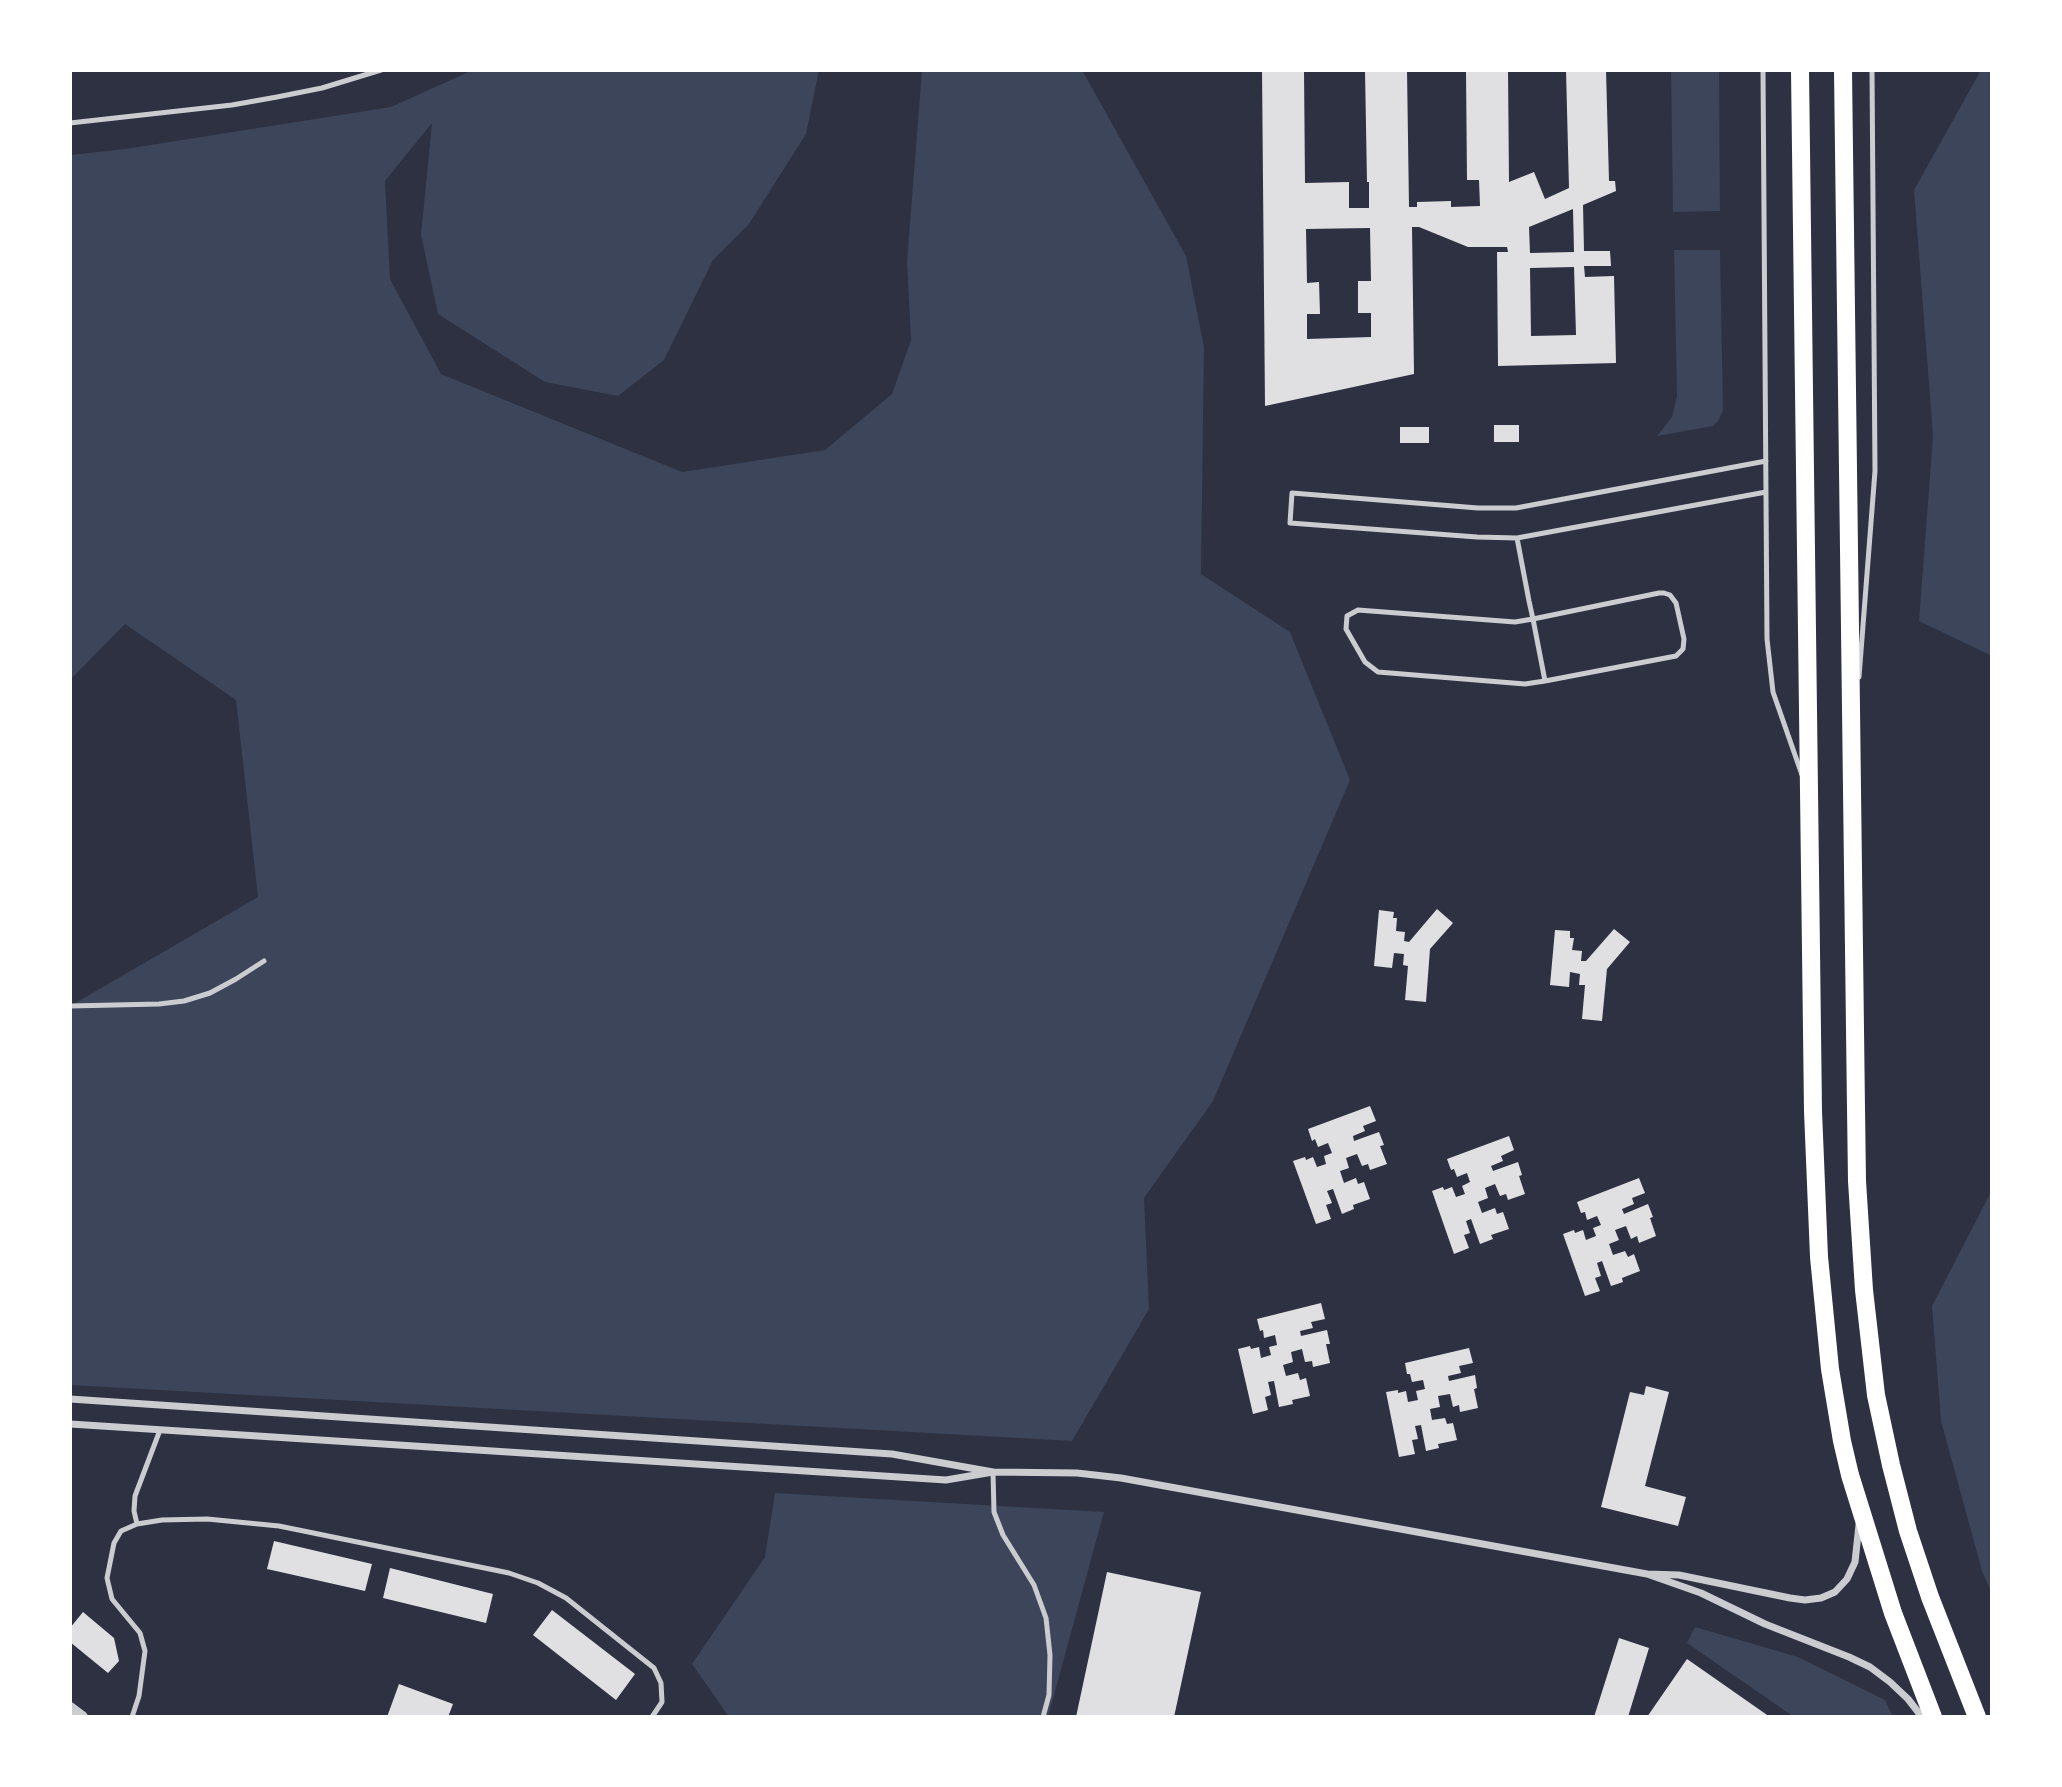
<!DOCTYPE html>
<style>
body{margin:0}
#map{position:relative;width:2062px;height:1787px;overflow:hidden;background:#2d3142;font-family:"Golos Text",sans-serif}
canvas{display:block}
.frame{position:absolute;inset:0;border:72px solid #fff;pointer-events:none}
</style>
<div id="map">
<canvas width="2062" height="1787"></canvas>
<div class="frame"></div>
</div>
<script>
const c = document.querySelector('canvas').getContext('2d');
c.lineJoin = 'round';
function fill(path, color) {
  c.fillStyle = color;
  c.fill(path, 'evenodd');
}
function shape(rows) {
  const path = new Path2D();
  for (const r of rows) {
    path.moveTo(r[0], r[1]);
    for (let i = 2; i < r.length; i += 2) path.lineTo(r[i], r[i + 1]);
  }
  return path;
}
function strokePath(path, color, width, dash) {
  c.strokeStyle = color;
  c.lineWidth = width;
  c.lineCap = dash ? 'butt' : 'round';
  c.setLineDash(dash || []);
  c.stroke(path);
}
const green = shape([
 [473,70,819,70,806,134,749,224,713,260,664,360,618,396,545,382,438,314,421,235,432,123,385,181,390,279,441,374,682,472,825,450,892,394,911,340,907,262,922,70,1082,70,1186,256,1204,347,1201,574,1290,632,1350,780,1213,1101,1144,1198,1149,1309,1072,1441,70,1385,70,1006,258,897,236,700,125,624,70,680,70,155,125,149,391,107],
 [1671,70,1719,70,1720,211,1673,212],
 [1981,70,1992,70,1992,656,1919,621,1933,436,1914,190],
 [1674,250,1720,250,1723,411,1718,421,1713,426,1657,436,1672,417,1677,396],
 [1992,1190,1992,1594,1982,1571,1941,1421,1932,1306],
 [775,1493,1104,1512,1048,1717,729,1717,692,1664,765,1557],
 [1695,1627,1798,1657,1885,1700,1893,1717,1794,1717,1687,1643]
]);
const building = shape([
 [1262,70,1304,70,1305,183,1349,182,1349,208,1369,208,1369,182,1367,182,1365,70,1407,70,1409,207,1417,207,1417,202,1451,201,1451,207,1480,206,1479,180,1467,180,1466,70,1508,70,1509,182,1534,172,1545,199,1569,188,1566,70,1606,70,1609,181,1615,181,1616,191,1583,205,1584,251,1610,251,1611,266,1584,266,1585,277,1614,276,1616,363,1498,366,1497,252,1508,252,1507,247,1468,247,1419,227,1412,227,1414,374,1265,406],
 [1573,209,1574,252,1530,253,1529,227],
 [1370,228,1371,281,1358,281,1358,313,1371,313,1371,337,1307,339,1307,314,1320,314,1319,282,1307,283,1306,229],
 [1574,267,1576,335,1531,336,1530,268],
 [1494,425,1519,425,1519,442,1494,442],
 [1400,427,1429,427,1429,443,1400,443],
 [1437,909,1453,923,1430,949,1426,1002,1405,1000,1408,966,1403,965,1404,954,1394,953,1392,968,1374,966,1379,910,1394,912,1393,918,1397,918,1396,931,1405,932,1404,941,1409,942],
 [1614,929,1630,942,1607,969,1602,1021,1582,1019,1585,985,1579,985,1580,974,1570,972,1569,987,1550,985,1555,930,1570,931,1570,938,1574,938,1572,950,1582,951,1581,961,1586,961],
 [1370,1106,1376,1121,1363,1126,1365,1131,1353,1136,1354,1141,1379,1132,1384,1145,1380,1146,1387,1164,1370,1170,1368,1164,1362,1166,1357,1154,1346,1158,1349,1168,1340,1171,1344,1183,1356,1178,1358,1184,1364,1182,1370,1199,1353,1205,1354,1209,1342,1214,1333,1189,1327,1191,1332,1203,1326,1205,1331,1219,1316,1224,1293,1161,1305,1157,1306,1160,1313,1157,1317,1167,1326,1164,1324,1156,1332,1153,1328,1143,1318,1147,1315,1139,1312,1141,1308,1129],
 [1509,1136,1514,1150,1501,1156,1503,1161,1491,1166,1493,1171,1518,1162,1522,1175,1519,1176,1525,1194,1508,1200,1506,1194,1500,1196,1495,1184,1485,1188,1488,1198,1478,1202,1482,1213,1495,1208,1497,1214,1503,1212,1509,1229,1491,1235,1493,1239,1480,1244,1471,1219,1466,1221,1470,1233,1464,1235,1469,1248,1454,1254,1432,1191,1443,1187,1444,1190,1452,1187,1456,1197,1465,1194,1462,1186,1470,1182,1467,1173,1457,1177,1454,1169,1451,1170,1447,1159],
 [1639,1178,1645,1193,1632,1198,1634,1204,1622,1209,1624,1214,1648,1204,1653,1217,1650,1218,1656,1236,1639,1243,1637,1236,1631,1239,1626,1226,1615,1230,1619,1240,1609,1244,1613,1255,1625,1251,1628,1257,1634,1254,1640,1271,1622,1278,1623,1282,1611,1286,1602,1261,1597,1263,1601,1276,1595,1278,1600,1291,1585,1296,1563,1234,1574,1230,1575,1233,1583,1230,1586,1240,1596,1236,1593,1228,1601,1225,1597,1216,1587,1220,1585,1212,1581,1213,1577,1202],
 [1321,1303,1325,1319,1311,1322,1313,1328,1300,1331,1301,1336,1327,1330,1330,1344,1326,1344,1330,1363,1313,1367,1312,1361,1305,1362,1302,1349,1291,1352,1293,1362,1283,1365,1286,1376,1298,1373,1300,1380,1306,1378,1310,1396,1292,1400,1293,1404,1279,1407,1274,1381,1268,1382,1271,1395,1265,1397,1268,1410,1253,1414,1238,1349,1250,1346,1251,1349,1259,1347,1261,1358,1271,1355,1269,1347,1277,1345,1275,1335,1264,1338,1263,1330,1260,1331,1257,1319],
 [1469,1348,1473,1363,1459,1366,1461,1373,1448,1376,1449,1381,1475,1375,1477,1388,1474,1389,1478,1408,1460,1412,1459,1405,1453,1407,1450,1394,1438,1396,1440,1407,1430,1409,1432,1420,1445,1418,1447,1424,1453,1423,1457,1440,1438,1444,1439,1448,1426,1451,1421,1425,1415,1426,1418,1439,1412,1440,1415,1454,1399,1457,1386,1392,1398,1390,1398,1393,1406,1391,1408,1402,1418,1400,1416,1391,1425,1389,1423,1380,1412,1382,1410,1374,1407,1374,1405,1363],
 [1646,1386,1669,1392,1645,1486,1686,1497,1678,1526,1601,1507,1630,1392,1644,1395],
 [274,1541,372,1564,365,1591,267,1569],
 [390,1568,493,1594,486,1623,383,1598],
 [1107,1572,1201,1592,1174,1717,1076,1717],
 [552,1610,635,1674,616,1700,533,1635],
 [83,1612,114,1638,119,1661,108,1673,70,1642,70,1628],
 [1619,1638,1649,1648,1628,1717,1594,1717],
 [1687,1659,1770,1717,1647,1717],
 [399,1684,453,1704,448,1717,387,1717]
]);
const service = shape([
 [1763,70,1767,639,1773,692,1802,775],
 [70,123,232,105,277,97,322,88,381,70],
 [1766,461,1516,508,1478,508,1292,493,1290,523,1477,537,1517,538,1766,492],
 [1517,538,1529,601,1533,619,1545,681,1676,656,1683,649,1684,639,1676,603,1670,595,1664,593,1659,593,1533,619,1515,622,1358,610,1347,616,1346,629,1365,662,1378,672,1525,684,1545,681],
 [1859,677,1875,471,1872,70],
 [70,1006,159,1004,184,1001,210,993,236,979,264,961],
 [993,1472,994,1512,1003,1535,1034,1585,1046,1618,1050,1655,1049,1695,1043,1717],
 [137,1524,134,1511,135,1496,160,1430],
 [132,1717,139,1696,145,1651,140,1633,112,1599,107,1578,114,1543,121,1531,137,1524,162,1520,207,1519,279,1526,509,1573,538,1583,566,1598,654,1668,661,1683,662,1702,652,1717]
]);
const minor = shape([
 [70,1399,892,1454,993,1472,946,1480,70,1424],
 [993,1472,1077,1473,1121,1478,1647,1574],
 [1859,1525,1855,1562,1847,1579,1835,1592,1821,1598,1805,1600,1790,1598,1679,1575,1647,1574,1701,1593,1765,1624,1849,1657,1870,1667,1890,1682,1908,1699,1922,1717]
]);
const tertiary = shape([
 [70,1708,82,1717]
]);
const primary = shape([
 [1800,70,1813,1111,1819,1257,1830,1369,1842,1441,1850,1475,1893,1613,1933,1717],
 [1843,70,1856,1108,1857,1181,1864,1290,1876,1395,1891,1465,1908,1531,1930,1597,1977,1717]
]);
fill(green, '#3c4559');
fill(building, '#e0e0e3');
strokePath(service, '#caccd0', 5);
strokePath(minor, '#caccd0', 7);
strokePath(tertiary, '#caccd0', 12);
strokePath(primary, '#fff', 18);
</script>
